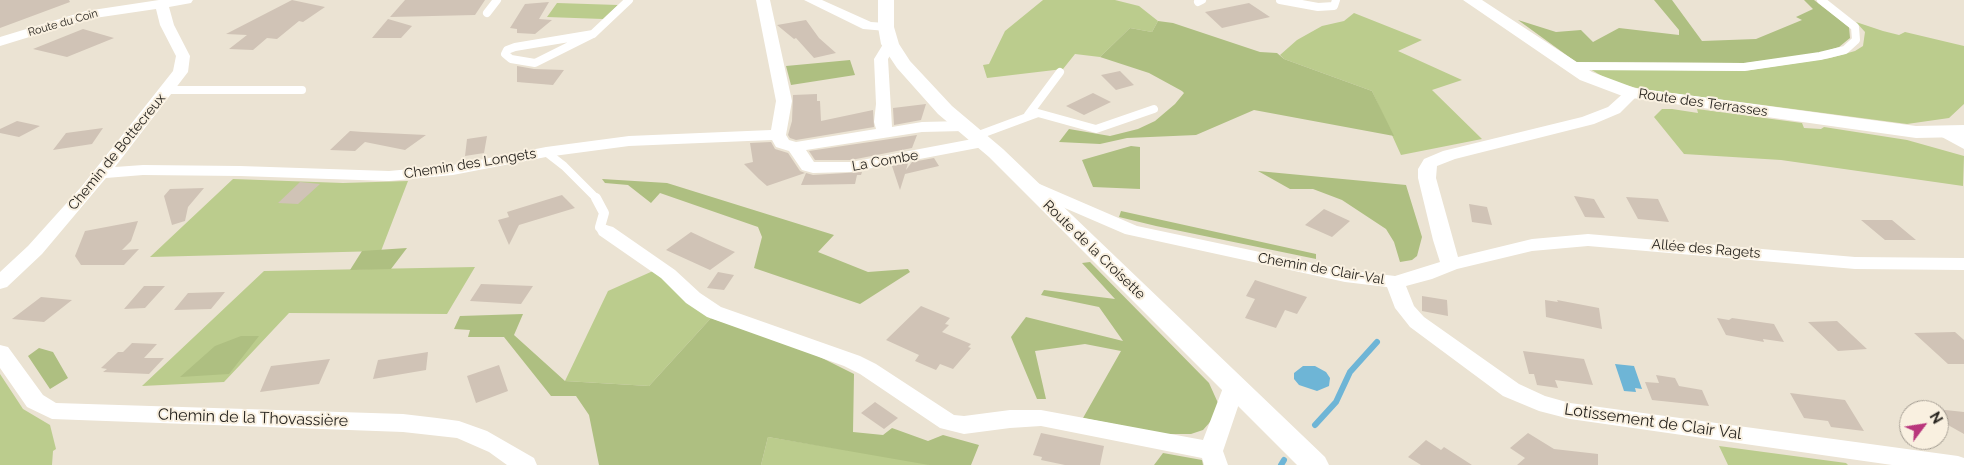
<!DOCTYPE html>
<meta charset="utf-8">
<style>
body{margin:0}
#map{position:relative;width:1964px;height:465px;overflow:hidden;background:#ebe3d3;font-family:Raleway,sans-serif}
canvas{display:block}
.north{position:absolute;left:1899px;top:400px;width:50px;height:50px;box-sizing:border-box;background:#f9f0e0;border:1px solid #a59e93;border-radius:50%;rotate:59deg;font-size:14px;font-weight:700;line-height:20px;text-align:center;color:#27241f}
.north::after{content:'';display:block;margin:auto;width:18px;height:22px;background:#b9367c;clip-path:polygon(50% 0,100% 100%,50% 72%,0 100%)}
</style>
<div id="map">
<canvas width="1964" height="465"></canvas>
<div class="north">N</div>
</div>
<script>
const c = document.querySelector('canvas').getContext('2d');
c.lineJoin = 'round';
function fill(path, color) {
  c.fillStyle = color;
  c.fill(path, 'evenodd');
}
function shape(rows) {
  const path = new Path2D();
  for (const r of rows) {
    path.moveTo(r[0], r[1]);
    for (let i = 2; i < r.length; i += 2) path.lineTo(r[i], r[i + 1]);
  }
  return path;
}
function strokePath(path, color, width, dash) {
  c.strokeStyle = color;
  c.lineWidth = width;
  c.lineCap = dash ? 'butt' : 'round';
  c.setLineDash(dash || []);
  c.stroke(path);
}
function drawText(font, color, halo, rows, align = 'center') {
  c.font = font + ' Raleway,sans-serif';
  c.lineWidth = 4;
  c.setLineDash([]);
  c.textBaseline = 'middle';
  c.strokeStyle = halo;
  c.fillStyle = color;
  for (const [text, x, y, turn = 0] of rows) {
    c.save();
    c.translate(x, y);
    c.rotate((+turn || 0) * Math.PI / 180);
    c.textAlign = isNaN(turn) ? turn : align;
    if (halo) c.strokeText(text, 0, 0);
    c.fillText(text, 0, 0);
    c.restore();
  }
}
const green = shape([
 [1043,0,1115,0,1139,6,1158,21,1152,32,1130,28,1100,57,1075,54,1063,69,987,78,983,65,989,64,1005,31],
 [557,3,618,5,603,19,547,17],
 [1354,13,1422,40,1398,51,1462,80,1432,90,1482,139,1401,155,1372,91,1284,59,1280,55,1297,40,1322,26,1344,21],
 [1856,22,1883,31,1899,35,1905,32,1964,46,1964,104,1949,118,1907,124,1641,89,1612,82,1590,69,1744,71,1830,58,1855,51,1863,46,1865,32],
 [1662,109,1672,109,1698,113,1697,109,1802,123,1804,128,1821,129,1824,127,1907,140,1964,156,1963,186,1781,160,1684,154,1654,117],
 [233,179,343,183,408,181,381,251,150,257],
 [475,267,447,314,289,313,224,382,142,386,264,271],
 [653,271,711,318,649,386,565,381,608,291],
 [0,374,23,409,50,425,56,449,53,451,52,465,0,465],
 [768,437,927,463,929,465,761,465],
 [1719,446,1846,463,1848,465,1728,465]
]);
const forest = shape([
 [1654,0,1672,0,1702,41,1756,39,1802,20,1796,17,1813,9,1804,0,1814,0,1849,27,1850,38,1839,47,1817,54,1746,63,1576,62,1518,20,1556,32,1581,30,1593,42,1619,28,1679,35,1679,30],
 [1158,21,1173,23,1260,52,1277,53,1284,59,1372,91,1394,136,1254,110,1196,135,1127,138,1100,144,1059,142,1069,129,1110,136,1138,129,1155,121,1175,104,1184,93,1182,91,1149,73,1100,57,1130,28,1152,32],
 [850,60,855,75,791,85,786,66],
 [1131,146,1140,147,1140,189,1093,187,1082,160],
 [1258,171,1406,185,1422,237,1417,256,1412,260,1400,262,1394,242,1386,229,1342,200,1313,189,1290,189],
 [602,179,667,183,834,235,818,252,868,272,908,269,910,272,860,304,754,268,762,237,758,227,660,193,651,203,628,185,605,183],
 [1121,211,1316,254,1316,259,1156,226,1119,217],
 [407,248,391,269,350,270,362,251],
 [1090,262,1209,383,1218,403,1218,413,1203,430,1191,434,1164,434,1083,418,1121,351,1085,344,1035,351,1046,399,1037,399,1011,337,1026,317,1123,341,1099,307,1041,295,1044,290,1115,299,1082,263],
 [523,314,514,335,565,381,649,386,711,318,810,352,854,374,853,432,883,435,892,428,928,441,943,435,979,445,971,465,929,465,768,437,761,465,599,465,589,415,576,396,551,396,504,337,468,337,470,330,454,329,460,316],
 [241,336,259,336,229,374,180,377,215,346],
 [39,348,53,352,68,378,50,389,28,356],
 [1163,453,1202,460,1203,465,1154,465]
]);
const water = shape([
 [1615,364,1634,366,1642,389,1635,388,1636,392,1624,391],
 [1303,366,1315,366,1326,372,1330,378,1329,386,1317,391,1299,385,1294,379,1294,373]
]);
const stream = shape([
 [1315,425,1336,402,1350,372,1377,342],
 [1281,465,1284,460]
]);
const building = shape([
 [0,0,69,0,70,2,0,28],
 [292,0,325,7,303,22,299,21,277,39,267,38,253,50,229,49,247,35,226,34],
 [405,0,485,0,475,15,390,17],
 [549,2,539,19,552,20,535,34,517,33,517,29,510,28,525,4],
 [1249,3,1270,17,1222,28,1205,12],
 [388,19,412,26,401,38,372,38],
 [806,20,819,38,836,53,814,58,796,38,794,39,777,25],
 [83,29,114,38,67,57,33,49],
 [517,66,534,69,564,70,553,85,517,82],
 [1120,71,1134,85,1116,90,1101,75],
 [1093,93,1111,102,1084,115,1066,106],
 [817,94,817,101,820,101,821,121,873,110,874,127,796,140,790,138,788,135,792,121,793,95],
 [926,104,921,120,894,125,893,108],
 [17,121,40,126,19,137,0,133,0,129],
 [103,128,92,144,53,150,66,133],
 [350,131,363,132,426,135,405,150,365,142,355,151,330,150],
 [917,135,912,148,851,160,815,160,809,151],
 [487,136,484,153,465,156,467,139],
 [771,142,775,149,788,153,800,171,805,173,767,186,759,179,744,164,753,162,750,143],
 [934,158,939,166,905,174,900,190,892,166,908,163,906,170,912,162],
 [862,172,861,175,857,175,855,184,801,185,806,173,813,175],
 [300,182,320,184,298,204,278,203],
 [204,188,188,207,185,221,172,225,164,196,170,189],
 [562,195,575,208,519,225,509,245,498,220,509,217,507,212],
 [1574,196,1594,199,1605,218,1585,217],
 [1626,197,1658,199,1669,222,1638,219],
 [1469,204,1487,207,1492,225,1472,222],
 [1324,209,1350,221,1332,237,1305,225],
 [1861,220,1892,220,1916,240,1885,240],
 [138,221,131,241,122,250,139,249,124,265,81,265,75,256,85,231],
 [691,232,710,241,735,252,710,270,666,250],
 [718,272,734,275,724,290,707,288],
 [1255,280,1307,297,1297,314,1285,310,1276,328,1245,318,1255,299,1246,296],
 [481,284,533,286,521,304,470,301],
 [144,286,165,286,145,308,124,309],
 [225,292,211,309,174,310,188,293],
 [1422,296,1447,300,1448,316,1422,311],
 [41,297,72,300,44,322,12,319],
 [1545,300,1558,302,1557,300,1599,308,1602,329,1546,317],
 [921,306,950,318,945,324,949,325,942,332,971,344,968,347,971,348,953,369,940,364,936,370,915,361,919,355,886,340],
 [1717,318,1729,320,1732,318,1774,324,1784,342,1763,339,1764,342,1726,335],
 [1837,321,1867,349,1838,351,1808,322],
 [1955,332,1964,340,1964,364,1948,364,1914,333],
 [132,343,157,344,144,358,164,358,149,374,103,372,107,369,101,368,118,352,123,352],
 [1523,351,1584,359,1593,385,1555,380,1558,388,1537,385,1534,374,1529,374],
 [428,352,426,370,373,379,378,360],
 [330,359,319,384,260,392,271,366],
 [499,365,508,391,476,403,467,376],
 [1656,375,1675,378,1679,386,1702,390,1709,406,1652,400,1645,382,1659,383],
 [1790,393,1845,400,1864,431,1831,427,1828,421,1804,418],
 [875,402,898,418,884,429,861,413],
 [1917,407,1964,412,1964,434,1939,420,1939,410,1923,410],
 [1041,433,1104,446,1100,465,1065,465,1041,460,1042,457,1033,455],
 [1528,433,1554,449,1598,454,1598,465,1517,465,1525,458,1510,448],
 [1426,440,1441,450,1444,447,1472,465,1421,465,1408,457]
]);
const serviceFar1 = shape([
 [1280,0,1318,7,1334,6,1336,0],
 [1198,2,1202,0],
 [487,13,497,0],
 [593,34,535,63,511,59,505,54,507,50,515,47,593,34],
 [593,34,629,0],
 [1571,66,1744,67,1820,56,1845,50,1856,40,1855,27,1821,0],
 [166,90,302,90],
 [1028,115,1060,72],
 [976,136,1038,113,1096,129,1154,109],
 [546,152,564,166,597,199]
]);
const service = shape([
 [596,198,604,213,600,227,606,231]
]);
const minor = shape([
 [159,0,193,0,191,3,169,7,174,25,190,56,188,72,115,167,143,165,240,166,389,171,453,165,546,147,629,136,771,130,776,101,756,0,770,0,792,101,786,135,789,140,796,142,876,129,874,122,876,104,874,59,885,41,890,40,897,44,888,59,892,127,922,122,963,121,971,126,963,131,922,132,806,150,814,162,851,162,983,137,989,138,991,142,989,146,983,147,851,172,813,173,802,170,789,151,776,147,772,140,629,146,546,157,453,175,389,181,240,176,143,175,106,178,42,254,7,287,0,289,0,272,28,246,82,186,173,71,176,56,160,25,156,9,88,19,0,46,0,37,86,11,159,0],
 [804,0,822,0,871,22,886,23,893,27,886,31,863,29,804,0],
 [1632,88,1640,93,1620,113,1594,124,1455,159,1437,166,1436,178,1458,257,1532,239,1588,234,1855,257,1964,258,1964,270,1855,269,1588,246,1532,251,1457,269,1432,279,1406,286,1414,306,1424,317,1519,384,1545,396,1570,403,1958,456,1964,458,1964,465,1892,465,1570,419,1539,411,1503,396,1410,327,1395,308,1387,287,1345,282,1125,234,1023,190,1020,186,1023,182,1029,181,1035,182,1137,226,1345,270,1395,276,1440,262,1433,240,1418,178,1418,169,1424,159,1443,151,1582,117,1608,107,1627,90,1632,88],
 [1946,128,1964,137,1964,149,1940,136,1938,133,1940,130,1946,128],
 [606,225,613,227,675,270,700,293,721,307,860,356,876,364,954,415,964,416,1010,410,1041,410,1203,440,1226,380,1234,378,1242,380,1245,386,1223,451,1228,465,1204,465,1202,458,1041,426,1010,428,964,434,940,428,860,374,844,366,707,317,686,303,661,278,599,235,597,231,599,227,606,225],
 [0,345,8,347,43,395,56,403,403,414,437,418,459,421,487,431,534,458,537,465,507,465,489,452,457,438,403,432,52,419,27,407,0,368,0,345]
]);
const tertiary = shape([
 [878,0,894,0,894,27,899,44,910,61,952,106,1003,149,1325,457,1329,465,1297,465,989,157,938,114,897,68,881,44,878,27,878,0],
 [1463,0,1482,0,1592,72,1635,88,1916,126,1964,125,1964,137,1916,138,1625,97,1580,80,1463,0]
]);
const farStreetnames = [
 ["Route du Coin",63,23,-16]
];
const streetNames = [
 ["Route des Terrasses",1703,103,8],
 ["Chemin de Bottecreux",117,152,-51],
 ["La Combe",885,161,-10],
 ["Chemin des Longets",470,164,-9],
 ["Allée des Ragets",1706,249,5],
 ["Route de la Croisette",1094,250,44],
 ["Chemin de Clair-Val",1321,269,10]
];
const nearStreetnames = [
 ["Chemin de la Thovassière",253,418,2],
 ["Lotissement de Clair Val",1653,422,8]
];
fill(green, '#bbcc8d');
fill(forest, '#aebf81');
fill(water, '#6eb5d6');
strokePath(stream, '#6eb5d6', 6);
fill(building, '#d0c3b6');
strokePath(serviceFar1, '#fff', 8);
strokePath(service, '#fff', 10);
fill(minor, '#fff');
fill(tertiary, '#fff');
drawText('11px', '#27241f', '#f9f0e0', farStreetnames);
drawText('14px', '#27241f', '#f9f0e0', streetNames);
drawText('16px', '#27241f', '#f9f0e0', nearStreetnames);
</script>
